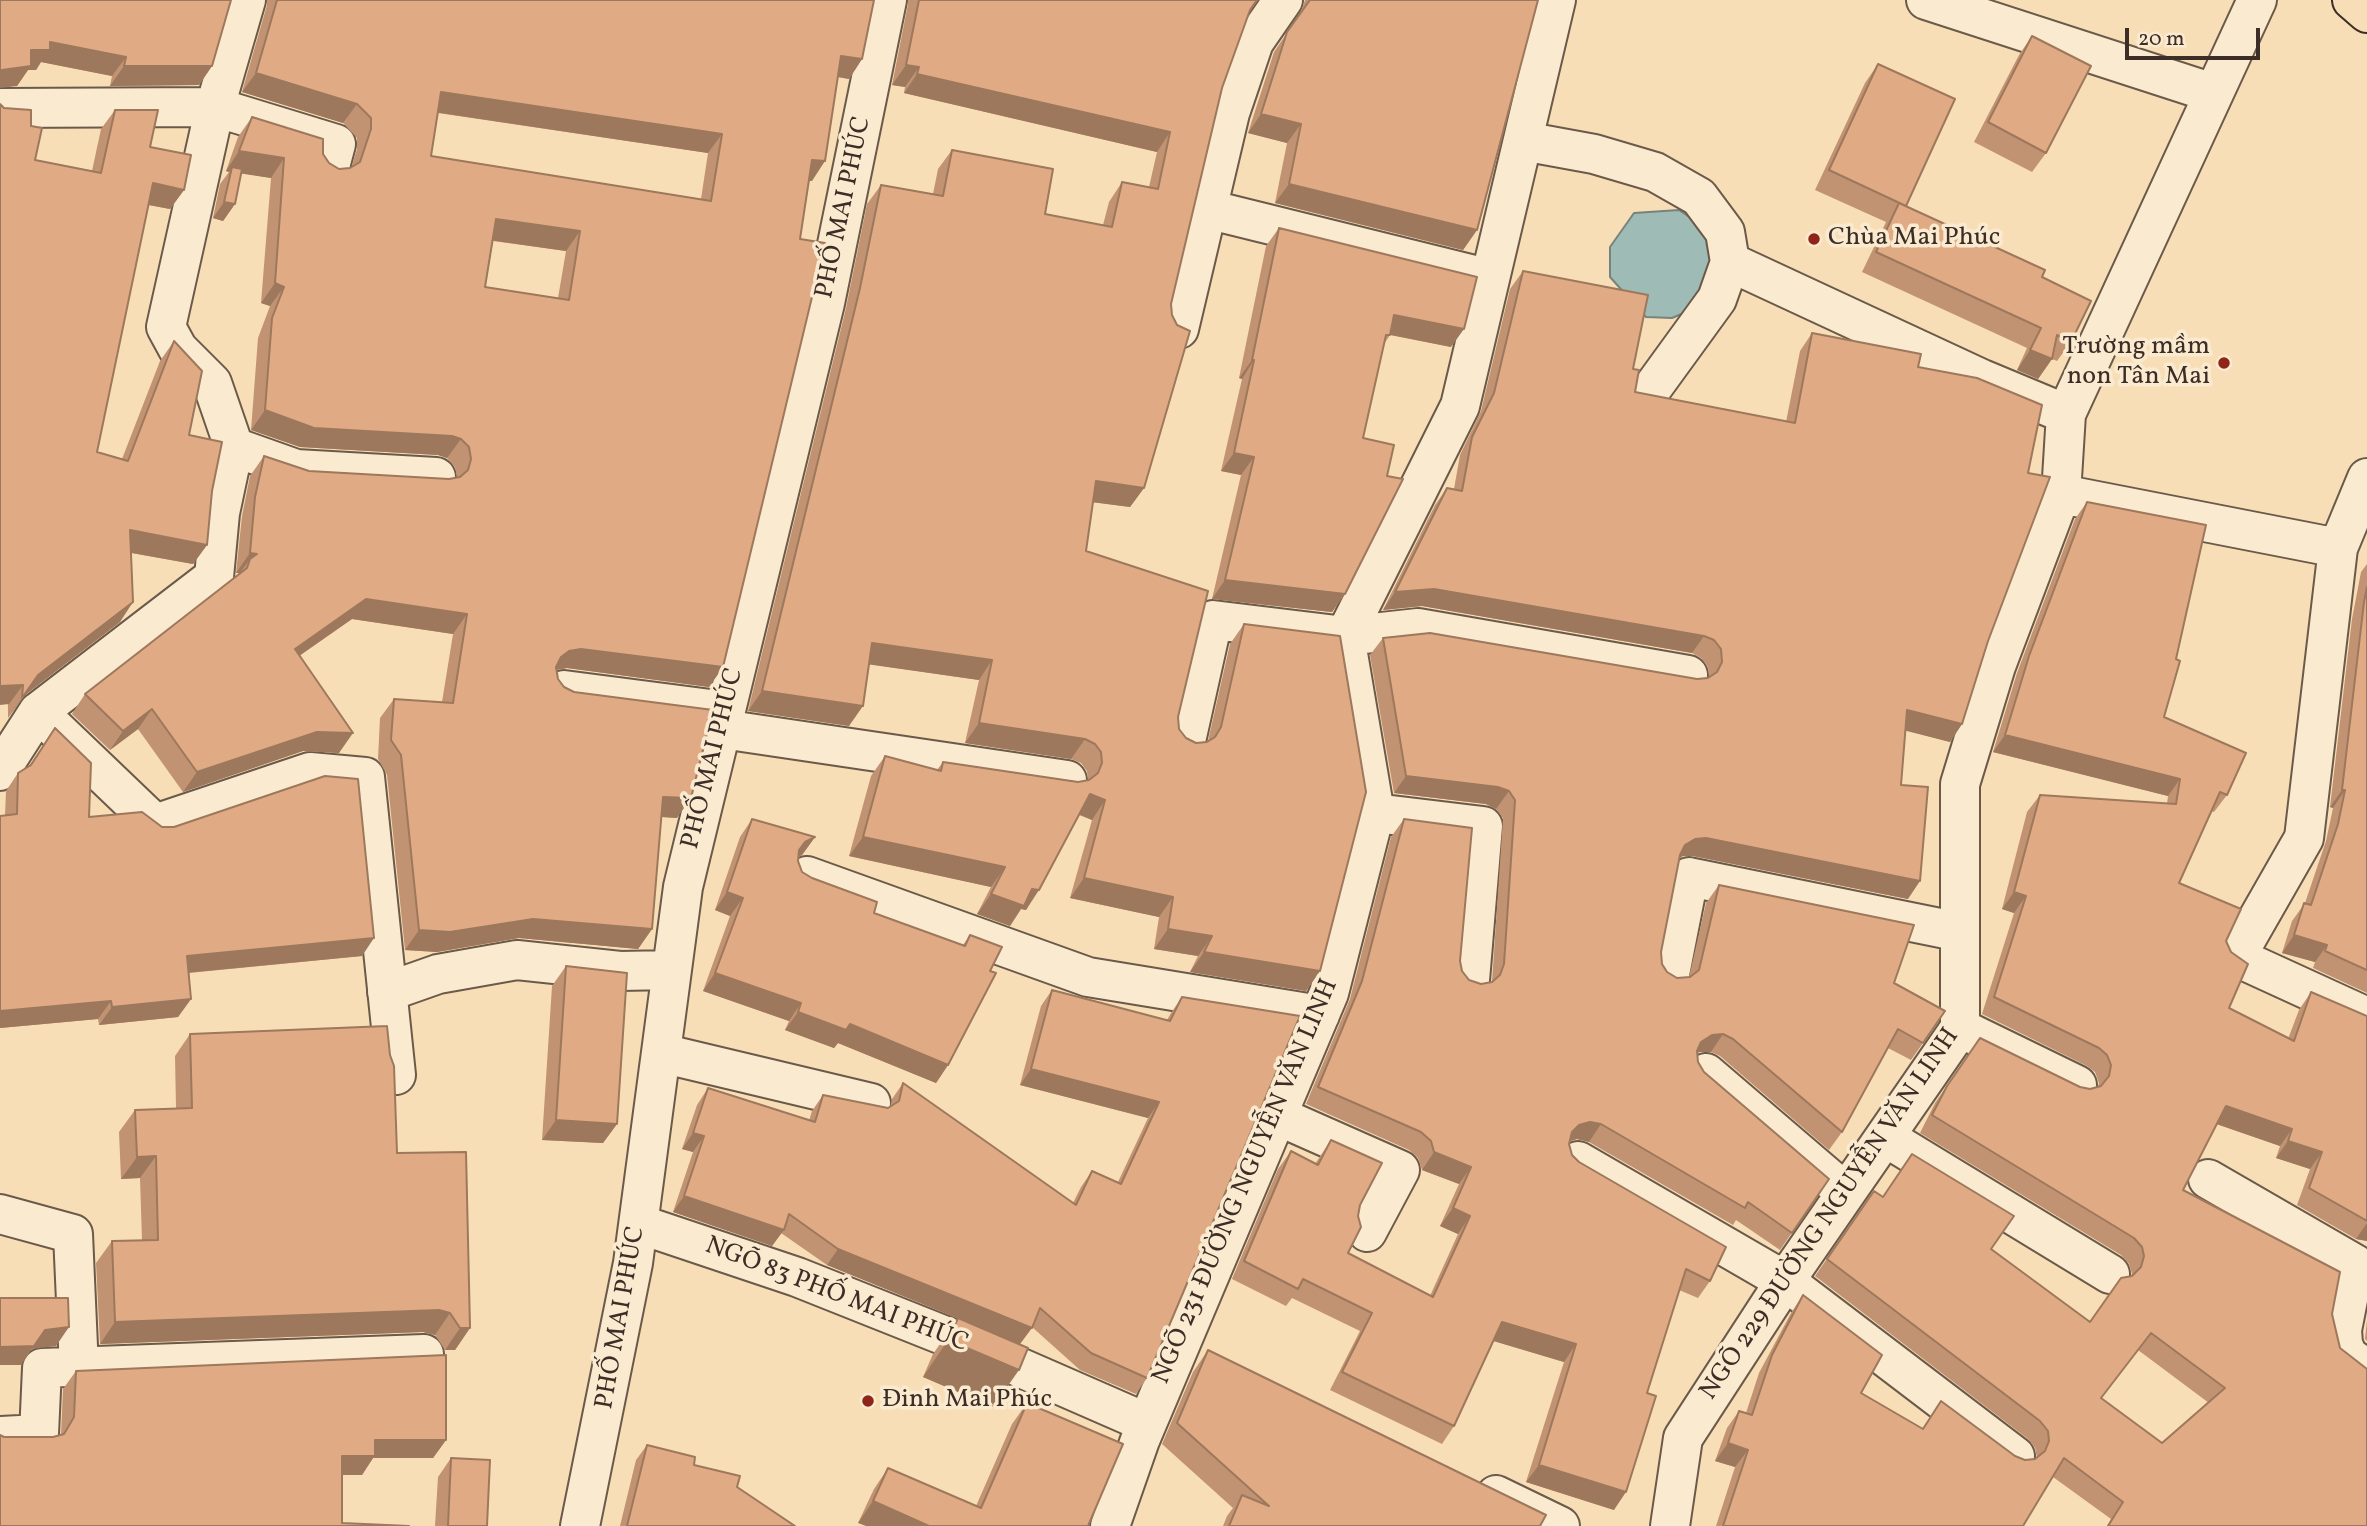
<!DOCTYPE html>
<meta charset="utf-8">
<style>
body{margin:0}
#map{position:relative;width:2367px;height:1526px;overflow:hidden;background:#f8deb7;font-family:Vollkorn,serif}
canvas{display:block}
.scale{position:absolute;left:2125px;top:28px;width:135px;height:32px;box-sizing:border-box;border:4px solid #3c2e26;border-top:0;padding-left:9px;font-size:21px;line-height:24px;white-space:nowrap;color:#3c2e26;-webkit-text-stroke:5px #faead0;paint-order:stroke}
</style>
<div id="map">
<canvas width="2367" height="1526"></canvas>
<div class="scale">20 m</div>
</div>
<script>
const c = document.querySelector('canvas').getContext('2d');
c.lineJoin = 'round';
function fill(path, color) {
  c.fillStyle = color;
  c.fill(path, 'evenodd');
}
function shape(rows) {
  const path = new Path2D();
  for (const r of rows) {
    path.moveTo(r[0], r[1]);
    for (let i = 2; i < r.length; i += 2) path.lineTo(r[i], r[i + 1]);
  }
  return path;
}
function strokePath(path, color, width, dash) {
  c.strokeStyle = color;
  c.lineWidth = width;
  c.lineCap = dash ? 'butt' : 'round';
  c.setLineDash(dash || []);
  c.stroke(path);
}
function drawText(font, color, halo, rows, align = 'center') {
  c.font = font + ' Vollkorn,serif';
  c.lineWidth = 7;
  c.setLineDash([]);
  c.textBaseline = 'middle';
  c.strokeStyle = halo;
  c.fillStyle = color;
  for (const [text, x, y, turn = 0] of rows) {
    c.save();
    c.translate(x, y);
    c.rotate((+turn || 0) * Math.PI / 180);
    c.textAlign = isNaN(turn) ? turn : align;
    if (halo) c.strokeText(text, 0, 0);
    c.fillText(text, 0, 0);
    c.restore();
  }
}
const water = shape([
 [1679,210,1713,233,1719,261,1696,308,1672,318,1646,317,1610,277,1610,247,1634,213,1679,210]
]);
const minor = shape([
 [1926,0,2213,93],
 [0,108,215,107,336,144,330,167],
 [1523,141,1594,154,1655,172,1699,197,1725,232,1730,262,1717,299,1648,394],
 [1207,209,1490,279],
 [1179,329,1230,113,1254,42,1283,0],
 [2066,414,2257,0],
 [234,447,296,469,436,477],
 [2367,478,2338,548,2304,838,2236,957,2367,1017],
 [2061,494,2338,548],
 [564,690,726,711],
 [38,712,155,824,310,772,365,777,396,1075],
 [722,729,1067,780],
 [1186,741,1213,620,1345,636,1418,628,1688,675],
 [0,771,38,712,214,577,220,513,234,447,212,383,178,349,166,327,215,107,246,0],
 [1375,813,1483,826,1470,980],
 [807,876,1088,977,1320,1015],
 [1670,974,1689,877,1960,932],
 [387,992,438,974,517,960,620,971,672,970],
 [1960,1028,2077,1085],
 [661,1053,871,1103],
 [1706,1073,1846,1193],
 [1278,1116,1400,1170,1367,1232],
 [1885,1137,2110,1274],
 [1578,1161,1785,1281,2015,1456],
 [2208,1179,2355,1264,2342,1330,2343,1344,2348,1356,2367,1369],
 [0,1214,73,1234,79,1369],
 [639,1224,797,1277,973,1347,1147,1423],
 [0,1436,39,1434,42,1368,424,1354],
 [1496,1495,1560,1526],
 [580,1526,633,1263,683,887,825,303,887,0],
 [1110,1526,1140,1440,1329,993,1375,813,1345,636,1460,406,1556,0],
 [1670,1526,1683,1438,1785,1281,1960,1028,1960,784,1996,666,2061,494,2066,414,1982,379,1730,262]
]);
const highway = shape([
 [2352,0,2367,13]
]);
const wall = shape([
 [0,0,212,66,199,85,110,86,112,76,41,62,36,70,28,70,17,86],
 [267,0,874,0,862,59,849,79,838,77,812,181,809,181,723,667,709,687,567,668,557,670,558,679,564,687,677,818,661,817,652,929,638,949,519,938,437,952,405,950,387,775,378,759,380,718,394,699,442,702,453,634,352,619,300,655,339,753,303,751,183,792,138,729,110,750,72,714,85,694,240,573,236,573,242,516,250,476,264,456,309,471,449,479,457,477,455,467,447,458,438,455,300,447,251,430,258,338,270,306,261,303,271,178,241,173,235,204,223,221,213,218,220,184,229,172,226,171,238,137,252,117,323,154,329,163,339,169,351,168,357,149,357,138,343,123,242,92,267,5],
 [438,113,708,153,701,199,431,156],
 [493,241,566,251,558,298,485,287],
 [908,0,1258,0,1249,13,1222,88,1171,304,1144,488,1130,507,1093,502,1086,551,1178,717,1179,729,1186,738,1196,743,1208,741,1230,644,1244,624,1320,971,1306,991,1190,972,1198,956,1154,949,1159,917,1070,898,1092,820,1079,815,1026,910,1021,909,1010,926,977,914,991,887,849,856,871,776,885,756,937,770,943,762,1078,782,1088,781,1087,771,1081,763,1071,759,965,743,979,680,869,664,849,726,748,711,846,308,867,204,881,185,933,194,938,169,952,150,1045,214,1103,225,1109,202,1122,182,1149,187,1157,152,904,93,905,87,892,85,908,4],
 [1305,0,1538,0,1477,230,1463,250,1275,203,1287,143,1248,133,1274,52,1301,12],
 [2032,36,2046,153,2032,172,1974,142,2019,55],
 [1878,64,1906,206,2042,277,2071,342,2057,361,2052,359,2038,379,2017,370,2027,348,1862,272,1886,222,1815,190,1865,83],
 [4,108,31,126,35,160,92,171,101,129,115,110,150,147,184,190,170,209,148,205,97,452,122,459,160,361,174,341,189,435,212,491,207,545,193,564,131,553,120,622,25,695,8,718],
 [1279,228,1451,347,1390,335,1384,344,1363,438,1345,594,1332,612,1212,599,1241,475,1221,471,1242,379,1239,378,1266,246],
 [1523,271,1633,369,1635,392,1786,422,1800,351,1812,333,1918,367,1988,641,1962,724,1950,742,1905,730,1901,785,1908,899,1693,856,1683,856,1679,858,1661,952,1662,964,1667,972,1677,978,1689,977,1706,903,1719,885,1894,983,1923,1043,1911,1060,1888,1048,1842,1132,1829,1150,1720,1056,1711,1052,1699,1052,1697,1054,1698,1062,1704,1072,1829,1179,1780,1250,1736,1220,1733,1225,1589,1142,1577,1139,1569,1142,1569,1144,1572,1155,1710,1281,1698,1298,1679,1290,1647,1393,1614,1510,1526,1482,1564,1362,1494,1341,1454,1426,1442,1444,1330,1390,1360,1331,1292,1298,1286,1306,1232,1279,1278,1169,1291,1151,1315,1164,1331,1140,1360,1205,1348,1253,1430,1296,1458,1234,1440,1226,1459,1184,1422,1170,1418,1158,1409,1150,1306,1104,1350,999,1391,837,1404,819,1460,961,1462,971,1469,980,1481,984,1492,982,1503,818,1496,809,1486,804,1394,793,1370,655,1383,638,1697,679,1709,677,1708,667,1701,658,1692,653,1422,606,1383,610,1435,505,1447,488,1454,489,1460,455,1481,411,1510,289],
 [2087,502,2176,659,2164,717,2227,795,2214,812,2211,811,2179,883,2226,941,2229,1008,2288,1039,2299,1010,2311,992,2367,1016,2367,1241,2356,1239,2297,1205,2310,1169,2276,1158,2280,1146,2216,1124,2183,1190,2332,1314,2367,1526,2107,1526,2111,1519,2053,1477,2023,1526,1716,1526,1735,1467,1715,1461,1727,1428,1739,1411,1746,1413,1759,1373,1791,1313,1803,1295,1861,1393,1922,1429,1941,1401,2015,1456,2025,1460,2037,1458,2035,1448,2028,1439,1815,1276,1874,1191,1883,1197,1991,1249,2090,1322,2131,1276,2132,1274,2129,1264,2121,1255,1920,1133,1935,1103,1980,1038,2080,1087,2090,1089,2098,1087,2099,1083,2095,1072,2087,1066,1982,1014,2014,913,2002,909,2027,812,2040,795,2167,804,2168,796,1993,752,2017,673,2075,519],
 [2138,1350,2209,1403,2162,1443,2101,1398],
 [2367,564,2367,993,2313,968,2315,962,2282,953,2292,921,2305,903,2326,841,2333,808,2330,807,2352,619,2361,572],
 [55,728,89,817,162,827,362,956,189,973,191,999,178,1017,99,1025,98,1019,0,1028,0,816,5,815,6,791,18,773,29,766],
 [752,819,815,837,802,855,799,857,798,861,802,872,812,878,874,913,963,945,970,935,990,971,948,1065,936,1083,838,1043,834,1048,785,1030,789,1021,703,991,730,916,715,910,740,837],
 [566,966,617,1124,603,1143,542,1140,552,986],
 [1052,990,1167,1020,1171,1013,1182,997,1147,1378,1136,1394,1080,1370,1032,1327,1020,1344,993,1407,923,1377,933,1354,958,1318,827,1265,781,1233,772,1246,673,1212,693,1152,682,1149,697,1105,708,1088,809,1121,812,1111,823,1095,888,1108,890,1107,892,1099,903,1083,1073,1203,1081,1187,1092,1171,1118,1182,1148,1118,1020,1085,1041,1006],
 [190,1034,397,1153,470,1328,455,1350,445,1350,435,1335,423,1332,100,1344,96,1263,112,1241,142,1240,140,1178,121,1179,119,1132,135,1110,176,1108,175,1056],
 [2367,1320,2367,1341,2365,1339],
 [1208,1350,1540,1526,1223,1526,1227,1516,1233,1508,1162,1444,1193,1372],
 [76,1371,446,1440,433,1458,373,1458,362,1475,342,1475,342,1523,0,1526,4,1437,53,1437,61,1435,63,1389],
 [1027,1403,1088,1526,858,1523,874,1489,888,1468,976,1506,1012,1424],
 [647,1445,694,1465,737,1487,795,1526,620,1526,636,1460],
 [451,1458,487,1526,435,1526,438,1477]
]);
const shadedWall = shape([
 [50,42,126,57,112,76,41,62,36,70,28,70,17,86,0,88,0,72,31,50],
 [841,56,862,59,849,79,827,75],
 [906,65,919,67,905,87,892,85],
 [124,66,212,66,199,85,110,86],
 [256,73,357,104,343,123,242,92],
 [917,74,1170,132,1157,152,904,93],
 [441,92,722,134,708,153,427,111],
 [1261,114,1301,124,1287,143,1248,133],
 [239,151,284,158,271,178,231,172,232,167,229,172,226,171],
 [812,160,825,161,812,181,799,179],
 [153,183,184,190,170,209,139,203],
 [1289,184,1477,230,1463,250,1275,203],
 [224,202,235,204,223,221,213,218],
 [496,219,580,231,566,251,482,239],
 [275,283,284,287,270,306,261,303],
 [1394,315,1464,329,1451,347,1381,333],
 [2030,350,2052,359,2038,379,2017,370],
 [1252,360,1254,360,1242,379,1239,378],
 [265,410,452,436,461,439,447,458,438,455,300,447,251,430],
 [1234,453,1254,457,1241,475,1221,471],
 [1096,481,1144,488,1130,507,1083,501],
 [130,530,207,545,193,564,116,550],
 [250,553,257,554,247,568,250,559,240,573,236,573],
 [1225,580,1345,594,1332,612,1212,599],
 [1434,589,1704,636,1692,653,1422,606,1383,610,1395,592],
 [366,599,467,614,453,634,352,619,282,668,295,649],
 [133,602,120,622,25,695,8,718,38,675],
 [872,643,992,660,979,680,859,663],
 [581,649,723,667,709,687,567,668,555,670,561,657,569,651],
 [23,685,9,704,0,705,0,686],
 [762,691,863,706,849,726,748,711],
 [152,709,138,729,110,750,123,731],
 [1907,710,1962,724,1950,742,1895,728],
 [979,723,1085,739,1071,759,965,743],
 [317,732,353,733,339,753,303,751,183,792,197,772],
 [2005,735,2180,779,2168,796,1993,752],
 [1406,776,1498,787,1509,791,1496,809,1486,804,1394,793],
 [2342,790,2345,790,2333,808,2330,807],
 [1090,794,1105,800,1092,820,1076,813],
 [663,797,691,798,677,818,649,816],
 [815,837,802,855,792,860,805,842],
 [863,837,1005,867,991,887,849,856],
 [1706,838,1920,881,1908,899,1693,856,1683,856,1673,862,1685,845,1695,839],
 [1084,878,1173,897,1159,917,1070,898],
 [1032,889,1039,890,1026,910,1021,909,1010,926,977,914,991,894],
 [727,892,743,898,730,916,715,910],
 [2014,892,2026,896,2014,913,2002,909],
 [533,919,652,929,638,949,519,938,437,952,405,950,419,930],
 [1168,929,1212,936,1198,956,1154,949],
 [2294,935,2327,945,2315,962,2282,953],
 [374,938,362,956,174,974,187,956],
 [1204,952,1320,971,1306,991,1190,972],
 [715,973,801,1003,789,1021,703,991],
 [191,999,178,1017,99,1025,112,1007],
 [111,1001,98,1019,0,1028,0,1011],
 [798,1012,850,1024,948,1065,936,1083,838,1043,834,1048,785,1030],
 [1723,1034,1711,1052,1699,1052,1689,1059,1701,1042,1712,1035],
 [1031,1069,1159,1102,1148,1118,1020,1085],
 [2226,1106,2292,1129,2280,1146,2214,1123],
 [556,1120,617,1124,603,1143,542,1140],
 [1590,1122,1601,1124,1589,1142,1577,1139,1567,1142,1572,1132,1579,1125],
 [693,1133,704,1136,693,1152,682,1149],
 [2288,1141,2322,1152,2310,1169,2276,1158],
 [1434,1152,1471,1167,1459,1184,1422,1170],
 [156,1156,140,1178,121,1179,137,1157],
 [684,1196,784,1230,772,1246,673,1212],
 [1453,1208,1470,1216,1458,1234,1440,1226],
 [2367,1223,2367,1241,2356,1239],
 [838,1249,1032,1328,1020,1344,827,1265],
 [439,1310,450,1313,435,1335,423,1332,100,1344,115,1322],
 [1502,1322,1576,1344,1564,1362,1490,1340],
 [69,1327,56,1346,32,1349,21,1365,0,1365,0,1347,45,1330],
 [460,1328,470,1328,455,1350,445,1350],
 [948,1340,1019,1370,993,1407,923,1377],
 [375,1440,446,1440,433,1458,373,1458,362,1475,329,1475,342,1456],
 [1728,1443,1748,1450,1735,1467,1715,1461],
 [1539,1465,1626,1492,1614,1510,1526,1482],
 [873,1501,929,1526,866,1526,858,1523]
]);
const building = shape([
 [0,0,231,0,212,66,124,66,126,57,50,42,50,50,31,50,31,66,2,70,0,72,0,0],
 [277,0,874,0,862,59,841,56,825,161,812,160,800,239,825,243,723,667,581,649,569,651,561,657,556,667,558,679,564,687,574,692,713,710,691,798,663,797,652,929,533,919,450,932,419,930,401,755,391,740,394,699,453,703,467,614,366,599,295,649,353,733,317,732,197,772,152,709,123,731,85,694,247,568,250,559,257,554,250,553,255,497,264,456,309,471,449,479,460,477,468,470,471,459,469,447,461,439,452,436,314,428,265,410,272,318,284,287,275,283,284,158,239,151,252,117,323,139,323,154,329,163,339,169,350,168,360,162,371,129,371,118,357,104,256,73,277,0],
 [441,92,722,134,711,201,431,156,441,92],
 [496,219,580,231,569,300,485,287,496,219],
 [919,0,1257,0,1250,10,1222,88,1171,304,1172,315,1177,325,1190,331,1144,488,1096,481,1086,551,1208,591,1178,717,1179,729,1186,738,1196,743,1207,742,1215,737,1221,727,1244,624,1340,636,1366,792,1320,971,1204,952,1212,936,1168,929,1173,897,1084,878,1105,800,1090,794,1039,890,1032,889,1024,906,991,894,1005,867,863,837,885,756,941,771,943,762,1078,782,1089,780,1098,773,1102,763,1101,752,1095,744,1085,739,979,723,992,660,872,643,863,706,762,691,860,288,881,185,943,196,952,150,1053,169,1045,214,1112,227,1122,182,1158,189,1170,132,917,74,919,67,906,65,919,0],
 [1310,0,1538,0,1477,230,1289,184,1301,124,1261,114,1287,32,1310,0],
 [2032,36,2091,66,2046,153,1988,122,2032,36],
 [1878,64,1955,99,1906,206,1829,170,1878,64],
 [0,104,4,108,31,110,31,126,42,128,35,160,101,173,115,110,158,110,150,147,191,155,184,190,153,183,97,452,128,461,174,341,202,371,189,435,222,442,212,491,207,545,130,530,133,602,38,675,22,698,23,685,0,686,0,104],
 [232,167,242,169,235,204,224,202,232,167],
 [1899,203,2045,270,2042,277,2091,301,2071,342,2057,335,2052,359,2030,350,2041,328,1876,252,1899,203],
 [1279,228,1477,277,1464,329,1394,315,1390,335,1386,335,1363,438,1394,445,1387,476,1403,479,1345,594,1225,580,1254,457,1234,453,1254,360,1252,360,1279,228],
 [1523,271,1648,295,1633,369,1639,370,1635,392,1795,423,1812,333,1921,354,1918,367,1977,378,2042,405,2028,473,2050,477,1988,641,1962,724,1907,710,1901,785,1928,787,1920,881,1706,838,1695,839,1685,845,1680,855,1661,952,1662,964,1667,972,1677,978,1690,977,1699,970,1719,885,1914,925,1894,983,1945,1011,1923,1043,1898,1029,1842,1132,1733,1039,1723,1034,1712,1035,1701,1042,1697,1051,1698,1062,1704,1072,1829,1179,1792,1233,1748,1202,1745,1208,1601,1124,1590,1122,1579,1125,1572,1132,1569,1144,1572,1155,1579,1162,1726,1247,1710,1281,1686,1269,1647,1393,1656,1396,1626,1492,1539,1465,1576,1344,1502,1322,1454,1426,1342,1372,1372,1313,1303,1279,1298,1289,1244,1261,1291,1151,1318,1165,1331,1140,1382,1163,1360,1205,1358,1216,1361,1227,1348,1253,1433,1297,1470,1216,1453,1208,1471,1167,1434,1152,1431,1141,1421,1132,1318,1087,1362,981,1404,819,1472,828,1460,961,1462,971,1469,980,1481,984,1492,982,1500,975,1504,964,1515,800,1509,791,1498,787,1406,776,1383,638,1430,633,1697,679,1708,678,1717,672,1722,662,1721,649,1714,640,1704,636,1434,589,1395,592,1447,488,1462,491,1472,437,1494,393,1523,271],
 [2087,502,2206,525,2176,659,2180,661,2164,717,2246,753,2227,795,2220,792,2179,883,2241,909,2226,941,2231,952,2248,964,2229,1008,2294,1041,2311,992,2367,1016,2367,1221,2309,1188,2322,1152,2288,1141,2292,1129,2226,1106,2183,1190,2340,1272,2332,1314,2340,1348,2367,1369,2367,1526,2108,1526,2123,1502,2064,1458,2023,1526,1723,1526,1748,1450,1728,1443,1739,1411,1752,1415,1772,1355,1803,1295,1882,1355,1861,1393,1923,1429,1941,1401,2015,1456,2025,1460,2035,1459,2045,1451,2049,1441,2048,1431,2040,1421,1827,1259,1874,1191,1883,1197,1912,1154,2014,1216,1991,1249,2090,1322,2121,1278,2132,1276,2141,1267,2144,1256,2142,1247,2134,1238,1932,1115,1947,1086,1980,1038,2080,1087,2090,1089,2101,1086,2109,1076,2111,1065,2107,1055,2099,1048,1994,997,2026,896,2014,892,2040,795,2176,804,2180,779,2005,735,2029,656,2087,502],
 [2151,1333,2225,1388,2162,1443,2101,1398,2151,1333],
 [2367,587,2367,970,2325,951,2327,945,2294,935,2304,903,2311,905,2338,824,2345,790,2342,790,2364,602,2367,587],
 [55,728,91,763,89,817,142,812,162,827,174,827,325,776,358,779,374,938,187,956,191,999,112,1007,111,1001,0,1011,0,816,17,814,18,773,31,765,55,728],
 [752,819,815,837,805,842,799,850,798,861,802,872,812,878,877,902,874,913,965,946,970,935,1002,947,990,971,996,973,948,1065,850,1024,846,1030,798,1012,801,1003,715,973,743,898,727,892,752,819],
 [566,966,627,973,617,1124,556,1120,566,966],
 [1052,990,1170,1021,1182,997,1300,1016,1147,1378,1091,1353,1040,1308,1032,1328,838,1249,789,1214,784,1230,684,1196,704,1136,693,1133,708,1088,815,1122,823,1095,888,1108,899,1101,903,1083,1076,1205,1092,1171,1121,1184,1159,1102,1031,1069,1052,990],
 [387,1026,390,1055,394,1066,397,1153,466,1152,470,1328,460,1328,450,1313,439,1310,115,1322,112,1241,158,1240,156,1156,137,1157,135,1110,192,1108,190,1034,387,1026],
 [0,1298,68,1298,69,1327,45,1330,34,1346,0,1347,0,1298],
 [958,1318,1028,1348,1019,1370,948,1340,958,1318],
 [1208,1350,1546,1515,1540,1526,1229,1526,1242,1495,1269,1506,1177,1423,1208,1350],
 [446,1355,446,1440,375,1440,375,1456,342,1456,342,1523,409,1526,0,1526,0,1435,4,1437,53,1437,64,1434,74,1417,76,1371,446,1355],
 [1027,1403,1123,1444,1088,1526,929,1526,873,1501,888,1468,981,1508,1027,1403],
 [647,1445,695,1457,694,1465,740,1476,737,1487,795,1526,627,1526,647,1445],
 [451,1458,490,1460,487,1526,448,1526,451,1458]
]);
const markers = [
 [1814,239,7,"#8f2418"],
 [2224,363,7,"#8f2418"],
 [868,1401,7,"#8f2418"]
];
const streetNames = [
 ["PHỐ MAI PHÚC",845,208,-78],
 ["PHỐ MAI PHÚC",714,759,-76],
 ["NGÕ 231 ĐƯỜNG NGUYỄN VĂN LINH",1247,1182,-67],
 ["NGÕ 229 ĐƯỜNG NGUYỄN VĂN LINH",1831,1215,-56],
 ["NGÕ 83 PHỐ MAI PHÚC",836,1296,21],
 ["PHỐ MAI PHÚC",622,1318,-80]
];
const poiNames = [
 ["Chùa Mai Phúc",1828,239],
 ["Trường mầm",2210,348,"right"],
 ["non Tân Mai",2210,378,"right"],
 ["Đinh Mai Phúc",882,1401]
];
fill(water, '#9fbbb5');
strokePath(water, '#77837c', 2);
strokePath(minor, '#6b5a4a', 42);
strokePath(highway, '#3c2e26', 42);
strokePath(minor, '#faead0', 38);
strokePath(highway, '#f8deb7', 38);
fill(wall, '#c19372');
fill(shadedWall, '#9d785c');
fill(building, '#e0ab84');
strokePath(building, '#9d785c', 2);
for (const [x, y, r, color] of markers) {
  const dot = new Path2D();
  dot.arc(x, y, r, 0, 2 * Math.PI);
  c.fillStyle = color;
  c.fill(dot);
  strokePath(dot, '#faead0', 2.5);
}
drawText('26px', '#3c2e26', '#faead0', streetNames);
drawText('26px', '#3c2e26', '#faead0', poiNames, 'left');
</script>
